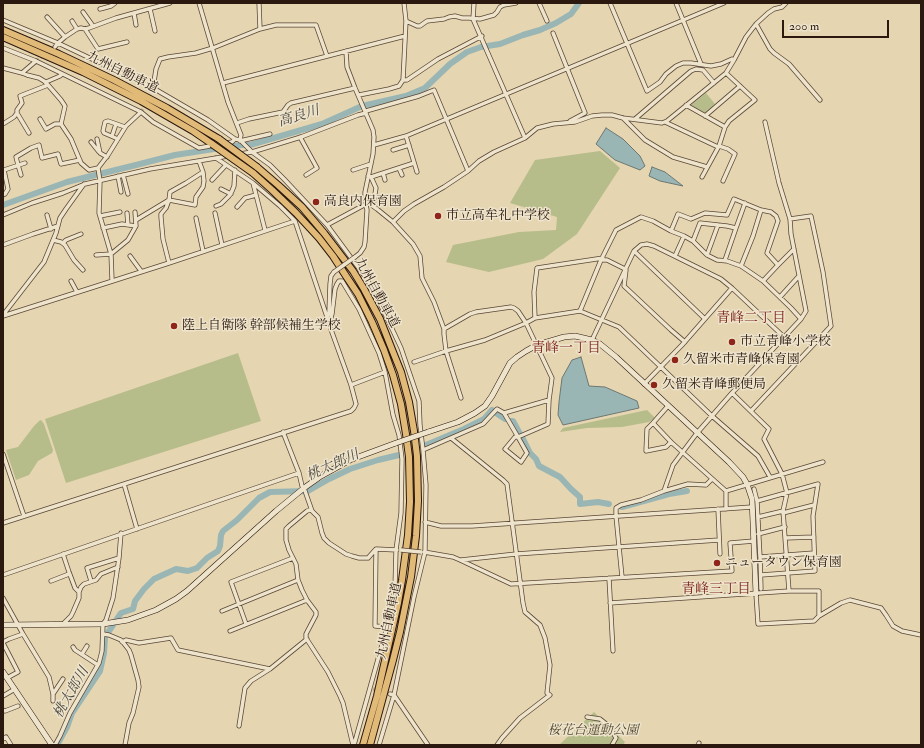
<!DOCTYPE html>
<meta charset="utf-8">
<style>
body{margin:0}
#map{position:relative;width:924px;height:748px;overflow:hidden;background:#e5d5b1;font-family:"IM FELL Double Pica",serif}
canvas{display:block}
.frame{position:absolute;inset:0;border:4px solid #2b180e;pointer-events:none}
.scale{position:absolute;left:782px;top:20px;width:107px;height:18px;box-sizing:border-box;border:2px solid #2b180e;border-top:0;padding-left:5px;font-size:12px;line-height:14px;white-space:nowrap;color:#2b180e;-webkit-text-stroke:3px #eee4cc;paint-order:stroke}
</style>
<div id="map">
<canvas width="924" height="748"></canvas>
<div class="frame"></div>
<div class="scale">200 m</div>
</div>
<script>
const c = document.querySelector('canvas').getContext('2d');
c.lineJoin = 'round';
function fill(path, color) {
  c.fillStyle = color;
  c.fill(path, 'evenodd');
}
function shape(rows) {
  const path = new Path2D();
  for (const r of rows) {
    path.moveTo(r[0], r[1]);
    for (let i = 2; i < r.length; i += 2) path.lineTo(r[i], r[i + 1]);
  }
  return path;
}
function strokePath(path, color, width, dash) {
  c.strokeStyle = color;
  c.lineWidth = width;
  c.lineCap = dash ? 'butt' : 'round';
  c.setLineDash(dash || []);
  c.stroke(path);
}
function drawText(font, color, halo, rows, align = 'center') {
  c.font = font + ' "IM FELL Double Pica","Noto Serif JP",serif';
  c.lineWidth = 3;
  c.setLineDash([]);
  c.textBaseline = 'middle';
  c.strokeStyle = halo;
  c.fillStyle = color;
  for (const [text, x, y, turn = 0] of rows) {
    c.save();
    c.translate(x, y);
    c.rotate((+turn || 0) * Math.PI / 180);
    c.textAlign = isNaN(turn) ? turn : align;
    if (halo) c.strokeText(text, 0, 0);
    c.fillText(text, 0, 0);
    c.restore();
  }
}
const green = shape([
 [706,93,715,104,705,113,691,105],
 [600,151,620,168,577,234,543,259,489,272,446,262,453,245,519,232,556,230,557,217,510,203,535,160],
 [238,353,261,421,66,483,45,419],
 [647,410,655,418,649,422,622,427,587,428,560,432,563,428],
 [41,420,44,424,53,450,52,453,38,461,29,475,16,480,6,450,18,447,34,426,39,421],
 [594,712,625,742,623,745,559,745]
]);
const water = shape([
 [606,128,623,139,640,156,645,166,640,170,615,160,596,144,606,128],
 [652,167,665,172,683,186,660,181,649,176,652,167],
 [581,357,589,386,605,387,637,401,639,408,563,425,558,415,559,402,562,378,572,360,581,357]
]);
const river = shape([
 [3,205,67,182,136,165,175,155,240,145,250,145,322,124,362,106,406,96,425,88,450,64,467,52,481,47,500,44,523,35,540,30,556,23,571,14,579,3],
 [496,413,505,419],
 [511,421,513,421,520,434],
 [522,437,530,453,536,459,539,466,560,477,571,489,580,497,580,504,598,502,609,504],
 [426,445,464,429,484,419,492,410],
 [622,507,669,494,687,491],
 [57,745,67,727,72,713,100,671,104,653,105,637,121,613,133,609,135,601,144,589,154,579,176,569,188,571,197,568,207,558,218,551,220,546,221,535,223,531,237,520,259,498,270,492,308,491,329,479,350,469,378,460,399,455]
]);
const streetTunnel = shape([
 [36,61,55,47],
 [141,112,153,88],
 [373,689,390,694]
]);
const street = shape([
 [199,3,228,102,241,135,240,140],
 [259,3,260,29],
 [474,3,473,19,525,138],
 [539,3,547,21],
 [610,3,647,91,660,82,666,74,676,66,683,63,691,63,711,66,721,64,732,59,734,60],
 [676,3,701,64],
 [100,9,111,6,115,3],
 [150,9,155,31],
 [83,12,93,26],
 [134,13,136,25],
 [47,17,65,37],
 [3,20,58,43,153,88,208,120,235,139,240,140,252,152,270,165,284,179,327,225,366,278,374,291,394,333,401,348,419,401,420,425,423,450],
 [72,21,77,29],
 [406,21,417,26,420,26,427,21,444,19,449,17,455,16,462,18,469,18,480,19,494,15,497,12,500,7,504,5,516,3],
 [756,24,770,49,774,53,789,64,820,100],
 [85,29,98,49,127,42],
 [553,33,585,113,570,121],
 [55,47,58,43,65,37,77,29,81,28,85,29,89,28,116,18,170,3],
 [3,48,36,61,141,112,153,122,199,148,232,142,235,139],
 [346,51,347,67,355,88,373,130,374,137,373,154,365,192,365,199,367,210,365,242,364,247,360,253,355,257],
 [3,68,22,73,27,75,39,78,44,81,48,85],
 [22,73,36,61],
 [403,80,407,80,438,59,482,36],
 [46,82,60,76,62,74],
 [223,83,405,36],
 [153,88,156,69,160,59,168,57,196,53,213,48,260,29,276,25,316,25,327,56],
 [359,95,389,89,399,86,403,80,406,21,404,3],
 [686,105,725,127],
 [366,111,419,96,434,90,468,171],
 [17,113,29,133],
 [705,116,740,86],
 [623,118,645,140,673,157,707,167],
 [40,119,46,129,55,124,61,124],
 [635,119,691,71,696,69,703,70,714,83],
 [665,122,718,147],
 [237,123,249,119,283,112,288,105,291,103,355,88],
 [3,124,14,117,17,113,17,110,22,103,20,96,48,85,61,100,65,106,61,124,71,139,81,163,89,170,98,168,108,155,126,126,141,112],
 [112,136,116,124],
 [406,136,417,172],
 [300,137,317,168,306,175],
 [97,139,100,153,107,157],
 [118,139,104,133,103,131,105,122,108,121,125,127],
 [240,141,270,134],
 [91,142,99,152],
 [374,145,406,136,724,3],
 [719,146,728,149,735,154,723,181],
 [393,150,409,145],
 [216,158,253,183,280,206,295,221,327,317],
 [98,168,100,181,99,213,111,254,112,280],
 [399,168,402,175],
 [353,170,371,164],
 [383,173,385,180],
 [21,175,18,165,16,157,31,148,39,145,42,158,58,154,61,164,80,160],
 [123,175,128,194],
 [118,176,121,192],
 [368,176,371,177,414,163],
 [371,177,376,188,373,206],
 [702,177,719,146,725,127,729,121,755,100,726,73],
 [212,180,226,165],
 [253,183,265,230],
 [221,189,231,194],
 [3,195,5,194,8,189,4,170,25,163],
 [216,206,221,204,229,196,232,191,234,186,235,170],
 [237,207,245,198,256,195],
 [761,210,771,212,776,216,778,221,767,253,778,265,763,281],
 [127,213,128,225],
 [215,213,222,245],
 [3,215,32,203,63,193,85,184,150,169,252,152,301,137,358,115,366,113],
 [47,215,51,229],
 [100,216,120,212],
 [196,218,203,251],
 [136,220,169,200,170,192,186,183,203,172,199,161],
 [393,222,404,211,414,204,444,187,468,171,479,161,494,152,525,138,537,128,553,124,575,122,592,116,602,115,612,115,623,118,662,123,667,121,726,73,734,60,746,37,756,24,768,13,774,9,782,7,786,3],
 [327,225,366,204,370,204,377,209,393,222,413,244,420,256,422,278,434,302,444,329,444,334,446,351,461,398],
 [103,228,122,224,136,226],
 [671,231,678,214,691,219,705,213,727,215,734,199,761,210,753,236,741,266],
 [53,240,61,242,65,245,74,260,83,270],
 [693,241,700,223,727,226,736,228,745,203],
 [63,243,66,240,81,234],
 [3,245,33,234,58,226],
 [634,251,705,319],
 [96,255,111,254,128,240,136,226,135,212],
 [707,255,718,225],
 [130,256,141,271],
 [675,256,684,236],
 [601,260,607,260,625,269],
 [725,260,736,228],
 [169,263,163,239,161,217,161,214,166,208,169,200,195,205,196,197,203,187,204,181,203,172],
 [778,265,794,249],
 [626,270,624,286,671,330,685,342],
 [71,281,77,292],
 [780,297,799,276],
 [580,311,601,260,616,230,641,217,653,221,671,231,684,236,693,241,707,255,717,260,727,261,741,266,763,281,791,308,801,319],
 [3,315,44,262,56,233,60,218,66,209,84,184],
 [3,316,169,263,295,221],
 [535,318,534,292,537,268,603,258],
 [329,324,332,314,335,289,337,284,339,281,342,281,359,309,379,353,385,372,393,415,399,435,402,459,401,513,396,550,395,588,387,627,354,745],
 [592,340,634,251,641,245,647,244,654,246,721,279,732,288,784,337],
 [414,362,446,351,485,340,526,323,535,318,580,311,619,327,712,416,758,456,770,477],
 [644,384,682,345,732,288],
 [351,385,385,372],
 [732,393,769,429,764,439,782,474,787,493,783,511,789,591],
 [751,411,831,326,823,272,811,216,790,219],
 [504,413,549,400],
 [653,423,671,442,666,447,646,451,647,429,653,423,668,406],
 [283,432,299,473,302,486,304,488,312,511,318,517,322,533,324,538,329,543,346,554,352,556,359,558,368,558,376,549,397,550],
 [515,437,518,437,527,453,521,462,505,449,515,437],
 [451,438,503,480,507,484,523,603,525,612,540,625,545,638,550,665,547,693,550,695,520,718,502,738,497,745],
 [671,442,726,491,726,509],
 [3,454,24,516],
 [124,484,137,529],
 [754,489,757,501,760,557,761,589],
 [664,491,688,484,706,485,712,479],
 [726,491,823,462],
 [757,501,818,484,813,516,815,571,761,575],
 [718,509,720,554],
 [312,511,310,510,307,511,289,526,286,529,286,540,289,550,296,564,298,580,302,590,307,600,316,612,316,615,306,634,306,638,328,672,340,696,343,703,353,745],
 [783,513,814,505],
 [758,517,783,511],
 [425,522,441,526,472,526,752,507],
 [3,523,351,411,354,408,356,404,351,385,329,324,327,317,329,313,330,284,331,276,334,272],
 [758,534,785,527],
 [785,538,814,537],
 [376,549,375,626,387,627],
 [424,552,453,557,460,560,511,584,732,571,730,543,754,541],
 [63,554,69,572,75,588,79,592],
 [760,557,814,553],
 [461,560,516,554,719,540],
 [3,575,299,473],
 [622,577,616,516,616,508,621,505,641,500,664,491,673,465,697,433,732,393,801,319,806,311,791,234,790,219,779,183,765,122],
 [609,578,613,651],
 [51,581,69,574],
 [91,581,87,568,119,558],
 [756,594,758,624,814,621,819,616],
 [3,598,23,634,49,677,53,694,53,701],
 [610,603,789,591,819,591,819,616,841,603,850,600,881,608,886,615,893,626,902,631,921,635],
 [222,611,298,580],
 [63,624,71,616,73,612,79,598,79,592,81,587,84,584,96,580,101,574,118,567],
 [246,624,231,582,293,558],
 [230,631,307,600],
 [103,634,109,635,121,640,122,642,126,640,139,643,171,638,178,650,270,669],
 [122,641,129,650,131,655,138,680,139,687,133,713,129,723,125,745],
 [3,642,9,639,23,634],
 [3,643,18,672,7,678],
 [73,647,75,650,98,665],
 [82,654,87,646],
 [53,694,63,679],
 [390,694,394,695,428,745],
 [3,696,15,689],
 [3,710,5,711,18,706],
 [587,717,600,719,610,727,616,738,612,745],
 [239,726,245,688,251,681,270,669,307,639],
 [3,739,6,737,11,745],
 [55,745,60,736,70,713,99,663,102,651,103,624,106,620,113,598,119,558,121,533],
 [379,745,394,695,414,597,425,552,426,485,423,450,483,424,497,409,504,413,518,437,548,424,549,400,552,378,526,323,518,311,514,308,511,307,476,312,470,314,444,329],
 [698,745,699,743]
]);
const secondary = shape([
 [428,432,458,422,475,413,485,406,492,396,510,363,517,357,526,351,537,345,564,337,575,336,592,340,600,344,616,357,729,462,743,477,747,484,752,499,756,594],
 [3,625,103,624,128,620,156,610,176,599,187,591,276,511,304,488,321,476,350,460,396,443],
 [3,672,52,745]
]);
const highway = shape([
 [3,30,59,54,114,80,167,108,219,139],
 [3,37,83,72,141,101,193,131,212,144],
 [257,167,278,185,302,207,324,233,353,271,364,289,380,319,391,347,401,372,409,402,414,431,417,456,418,501,416,536,411,577,400,632,393,660,370,745],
 [253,173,272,190,296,213,319,238,333,256,346,276,358,294,372,322,384,350,393,375,401,404,406,434,409,457,410,502,408,535,402,580,398,603,377,696,363,745]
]);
const streetBridge = shape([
 [334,272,355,257],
 [401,550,421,552]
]);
const secondaryBridge = shape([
 [396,443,428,432]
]);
const highwayBridge = shape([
 [219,139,257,167],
 [212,144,253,173]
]);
const markers = [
 [316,202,4,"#8f2418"],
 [438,216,4,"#8f2418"],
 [174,326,4,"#8f2418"],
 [732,342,4,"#8f2418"],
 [675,360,4,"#8f2418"],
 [654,385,4,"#8f2418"],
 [717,563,4,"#8f2418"]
];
const streetNames = [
 ["九州自動車道",122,73,26],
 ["九州自動車道",376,293,61],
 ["九州自動車道",390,621,-78]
];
const poiNames = [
 ["高良内保育園",324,202],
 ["市立高牟礼中学校",446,216],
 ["陸上自衛隊 幹部候補生学校",182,326],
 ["市立青峰小学校",740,342],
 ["久留米市青峰保育園",683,360],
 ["久留米青峰郵便局",662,385],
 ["ニュータウン保育園",725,563]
];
const parkNames = [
 ["桜花台運動公園",593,731]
];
const waterNames = [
 ["高良川",299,117,-17],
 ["桃太郎川",333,466,-24],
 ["桃太郎川",72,693,-60]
];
const neighbourhoodNames = [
 ["青峰二丁目",751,319],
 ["青峰一丁目",566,349],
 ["青峰三丁目",716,590]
];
fill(green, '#b6bd8a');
fill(water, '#99b6b5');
strokePath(water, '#6d7772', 1);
strokePath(river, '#99b6b5', 6);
strokePath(streetTunnel, '#c0af90', 3.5, [3.5, 2]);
strokePath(street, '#5a4737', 5);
strokePath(secondary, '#2b180e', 6);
strokePath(highway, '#2b180e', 8);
strokePath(street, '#eee4cc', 3.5);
strokePath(secondary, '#eee4cc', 5);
strokePath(highway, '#e2ba78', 6);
strokePath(streetBridge, '#5a4737', 5, []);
strokePath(secondaryBridge, '#2b180e', 6, []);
strokePath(highwayBridge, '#2b180e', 8, []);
strokePath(streetBridge, '#eee4cc', 3.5);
strokePath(secondaryBridge, '#eee4cc', 5);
strokePath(highwayBridge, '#e2ba78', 6);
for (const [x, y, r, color] of markers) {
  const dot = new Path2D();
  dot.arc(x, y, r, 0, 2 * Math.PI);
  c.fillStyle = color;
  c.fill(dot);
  strokePath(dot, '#eee4cc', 1.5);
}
drawText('13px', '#2b180e', '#eee4cc', streetNames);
drawText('13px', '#2b180e', '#eee4cc', poiNames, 'left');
drawText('italic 13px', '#554a33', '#eee4cc', parkNames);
drawText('italic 14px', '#4c4740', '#eee4cc', waterNames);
drawText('14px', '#7a1f14', '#eee4cc', neighbourhoodNames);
</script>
